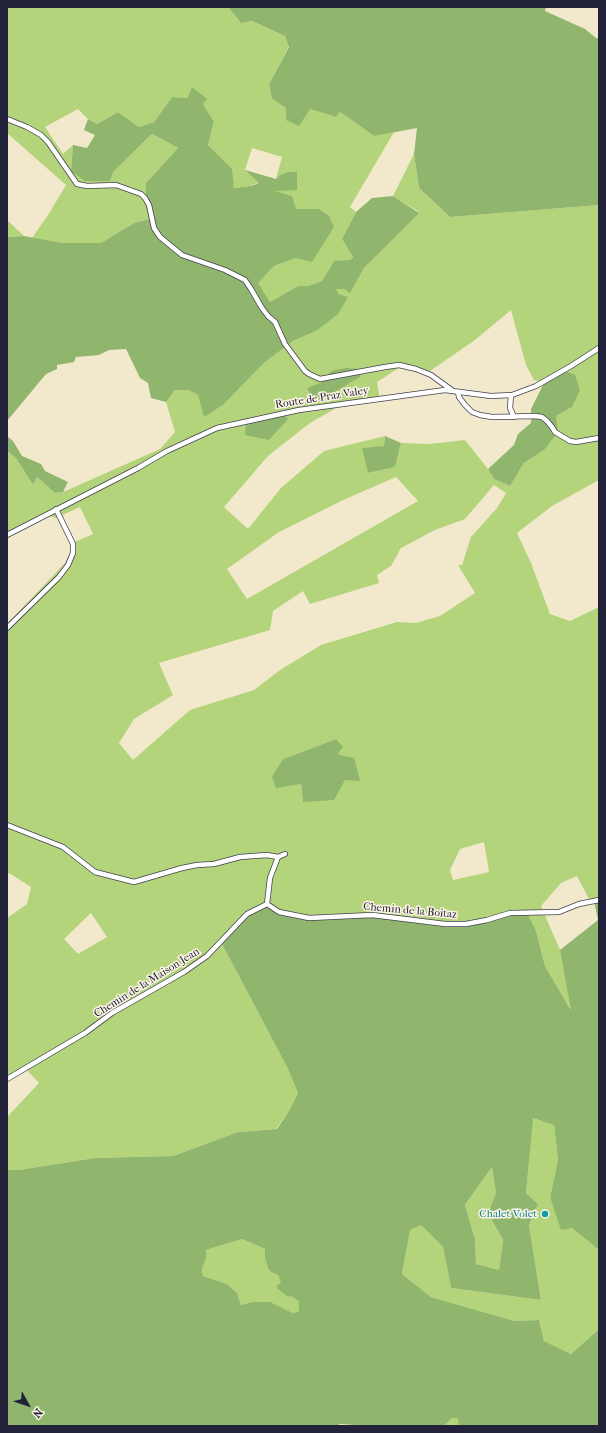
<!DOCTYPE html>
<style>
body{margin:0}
#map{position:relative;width:606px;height:1433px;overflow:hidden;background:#f2e9cd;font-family:"IM FELL French Canon",serif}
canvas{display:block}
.frame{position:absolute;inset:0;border:8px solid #22223b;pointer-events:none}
.north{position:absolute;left:8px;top:1385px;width:40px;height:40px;-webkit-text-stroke:3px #fcf5e5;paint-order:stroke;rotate:130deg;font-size:11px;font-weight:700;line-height:16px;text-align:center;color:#22223b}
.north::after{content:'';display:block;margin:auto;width:14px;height:18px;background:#22223b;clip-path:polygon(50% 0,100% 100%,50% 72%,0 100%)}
</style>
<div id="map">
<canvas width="606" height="1433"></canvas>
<div class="frame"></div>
<div class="north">N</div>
</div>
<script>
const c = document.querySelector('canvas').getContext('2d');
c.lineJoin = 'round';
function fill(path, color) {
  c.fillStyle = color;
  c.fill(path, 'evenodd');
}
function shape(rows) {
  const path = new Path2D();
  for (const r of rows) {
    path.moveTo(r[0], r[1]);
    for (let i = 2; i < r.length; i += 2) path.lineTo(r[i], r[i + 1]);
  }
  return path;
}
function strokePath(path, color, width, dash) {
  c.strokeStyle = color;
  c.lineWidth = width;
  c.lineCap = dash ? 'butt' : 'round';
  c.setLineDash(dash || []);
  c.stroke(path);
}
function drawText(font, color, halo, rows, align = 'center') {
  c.font = font + ' "IM FELL French Canon",serif';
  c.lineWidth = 3;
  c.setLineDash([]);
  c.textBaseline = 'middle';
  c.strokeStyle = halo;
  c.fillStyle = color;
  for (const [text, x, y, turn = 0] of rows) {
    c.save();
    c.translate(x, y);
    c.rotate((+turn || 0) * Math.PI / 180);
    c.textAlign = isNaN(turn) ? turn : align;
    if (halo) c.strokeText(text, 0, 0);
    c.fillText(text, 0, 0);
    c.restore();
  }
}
const green = shape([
 [7,7,228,7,241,23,252,21,285,36,289,46,269,84,272,99,286,108,310,109,336,117,340,112,374,136,394,132,350,207,356,212,342,239,353,257,350,261,334,261,322,281,308,286,298,286,270,302,257,283,274,266,296,258,319,209,295,209,274,190,296,190,280,175,276,179,282,157,252,148,245,170,260,183,254,184,251,186,234,188,231,169,208,145,214,122,192,87,187,98,172,97,154,122,139,127,118,112,97,124,88,119,78,109,45,127,63,154,73,145,71,171,113,172,152,134,178,148,146,183,146,208,149,219,134,223,101,243,62,243,32,238,48,215,66,185,7,133],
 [414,154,419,188,450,217,599,205,599,480,552,506,517,533,531,563,550,614,570,621,599,607,599,900,594,901,589,899,577,876,561,883,541,906,560,950,572,1011,545,966,536,931,487,920,221,942,287,1067,298,1093,289,1111,276,1129,238,1132,173,1156,95,1158,19,1170,7,1170,7,1116,8,1116,39,1083,25,1068,7,1080,7,918,27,904,31,887,9,873,7,876,7,624,65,563,71,552,70,544,93,534,80,507,56,518,50,516,44,518,7,537,7,451,16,458,33,485,37,477,55,493,63,492,160,449,175,432,166,402,175,390,188,390,198,395,224,404,264,363,293,341,316,331,348,297,339,294,336,289,344,289,350,292,364,268,419,212,393,196],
 [511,310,526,365,534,380,544,383,572,407,556,416,544,450,524,463,510,486,494,479,488,469,465,440,429,444,401,443,395,467,368,473,363,449,384,446,385,436,324,451,281,488,248,529,224,507,268,456,310,423,338,407,380,401,377,382,399,368,430,371,475,340],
 [324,381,314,404,307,388],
 [396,477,418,501,247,599,227,569,279,532,341,501],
 [494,485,506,493,497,508,471,537,462,565,458,565,475,593,440,616,416,623,397,622,321,645,280,670,254,690,190,710,133,760,119,743,134,719,173,695,159,663,270,630,273,611,303,591,310,604,379,583,377,575,391,566,401,548,435,530,465,519],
 [336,739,338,753,340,755,303,802,301,784,283,759],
 [484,842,489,872,453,880,450,870,460,849],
 [91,913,107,937,78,954,64,939],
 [7,220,24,236,7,237],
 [532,1118,554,1124,558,1160,550,1197,572,1228,599,1250,599,1329,571,1354,544,1341,539,1320,515,1321,431,1297,402,1274,410,1229,421,1225,443,1247,451,1288,541,1300,529,1225,538,1204,526,1193],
 [492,1167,496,1193,488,1213,503,1240,499,1270,476,1264,475,1239,465,1205],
 [242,1239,265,1249,265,1258,271,1272,278,1275,287,1296,293,1297,299,1302,299,1311,293,1313,269,1302,252,1302,241,1305,237,1293,227,1284,203,1276,202,1269,206,1259,206,1250],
 [452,1418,459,1418,459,1426,444,1426]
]);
const forest = shape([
 [228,7,546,7,545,11,585,29,596,38,599,38,599,205,450,217,419,188,414,154,417,128,374,136,340,112,336,117,310,109,299,126,286,120,286,108,272,99,269,84,289,47,285,36,252,21,241,23],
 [192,87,207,99,203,104,214,122,208,145,232,169,234,188,251,186,259,183,245,170,276,179,280,175,288,172,297,172,297,190,275,191,292,196,296,209,319,209,329,216,334,227,312,262,296,258,274,266,258,283,270,302,298,286,308,286,322,281,334,261,350,260,353,257,342,239,356,212,372,198,393,196,419,213,364,268,350,293,344,289,336,289,339,294,348,297,338,314,316,331,293,341,264,363,224,404,204,417,198,395,188,390,175,390,166,402,151,398,148,383,140,378,126,349,109,350,99,355,76,357,74,362,57,365,57,369,46,374,7,421,7,237,24,236,62,243,101,243,134,223,149,219,146,208,146,183,178,148,152,134,113,172,110,181,85,181,71,171,73,145,87,148,95,135,84,130,88,119,97,124,118,112,139,127,154,122,172,97,187,98],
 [346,368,361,369,360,377,314,404,307,388,324,381,331,371],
 [566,371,575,375,580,390,572,407,556,416,558,432,544,450,524,463,510,486,494,479,488,469,514,445,518,434,531,423,531,409,544,383],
 [285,415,288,419,269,440,245,435,246,424],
 [7,436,13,441,22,456,41,464,45,471,68,482,63,492,55,493,37,477,33,485,16,458,7,451],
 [385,436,401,443,395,467,368,473,362,448,384,446],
 [336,739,343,747,338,753,340,755,354,758,360,781,345,780,334,800,303,802,301,784,276,788,272,777,283,759],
 [599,900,599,1250,572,1228,561,1230,550,1197,558,1160,554,1125,533,1118,526,1193,538,1204,529,1225,541,1300,451,1288,443,1247,421,1225,410,1230,402,1274,431,1297,515,1321,539,1320,544,1341,571,1354,599,1329,599,1426,459,1426,458,1418,452,1418,444,1426,371,1426,340,1424,337,1426,7,1426,7,1170,19,1170,95,1158,173,1156,238,1132,277,1129,289,1111,298,1093,287,1067,221,942,247,914,267,904,279,912,309,918,372,915,466,924,510,913,527,913,536,931,545,966,571,1010,560,950,598,920,594,901],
 [492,1167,496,1193,488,1213,503,1240,499,1270,476,1264,475,1239,465,1205],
 [242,1239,265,1249,265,1258,268,1268,271,1272,278,1275,281,1283,276,1286,278,1289,287,1296,293,1297,299,1302,299,1311,293,1313,270,1302,252,1302,241,1305,237,1293,227,1284,203,1276,202,1269,206,1259,206,1250]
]);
const street = shape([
 [7,119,27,127,41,135,48,142,77,184,87,186,116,185,141,194,145,198,149,205,154,228,160,237,182,255,225,270,245,280,251,289,262,308,268,316,275,322,285,344,305,371,309,374,320,379,385,367,399,365,416,369,431,375,453,391],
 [458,392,459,397,465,405,472,412,480,415,492,417,535,416,542,417,547,421,552,427,555,432,570,441,576,442,599,438],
 [511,395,510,408,514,417],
 [7,535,138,468,167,451,217,428,299,410,445,390,491,396,512,395,536,386,571,366,599,348],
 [7,628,59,577,68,565,73,553,73,544,56,509],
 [7,825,63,847,95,872,134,882,182,868,197,865,214,864,240,857,267,855,278,857,285,854],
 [267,904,279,912,309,918,372,915,445,924,466,924,487,920,510,913,559,912,579,904,599,900],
 [267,904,270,878,278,857],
 [7,1079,85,1033,112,1013,184,972,207,956,247,914,267,904]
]);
const markers = [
 [545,1214,4,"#0f9aa8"]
];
const streetNames = [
 ["Route de Praz Valey",322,398,-9],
 ["Chemin de la Boitaz",410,911,5],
 ["Chemin de la Maison Jean",147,983,-32]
];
const cultureNames = [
 ["Chalet Volet",537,1214]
];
fill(green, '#b4d47c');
fill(forest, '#8fb66c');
strokePath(street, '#414051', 6);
strokePath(street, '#fff', 4.5);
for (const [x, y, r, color] of markers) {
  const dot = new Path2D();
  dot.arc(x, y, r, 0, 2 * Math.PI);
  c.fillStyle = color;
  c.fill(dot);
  strokePath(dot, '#fcf5e5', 1.5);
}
drawText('11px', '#22223b', '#fcf5e5', streetNames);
drawText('11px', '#0d838f', '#fcf5e5', cultureNames, 'right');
</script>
